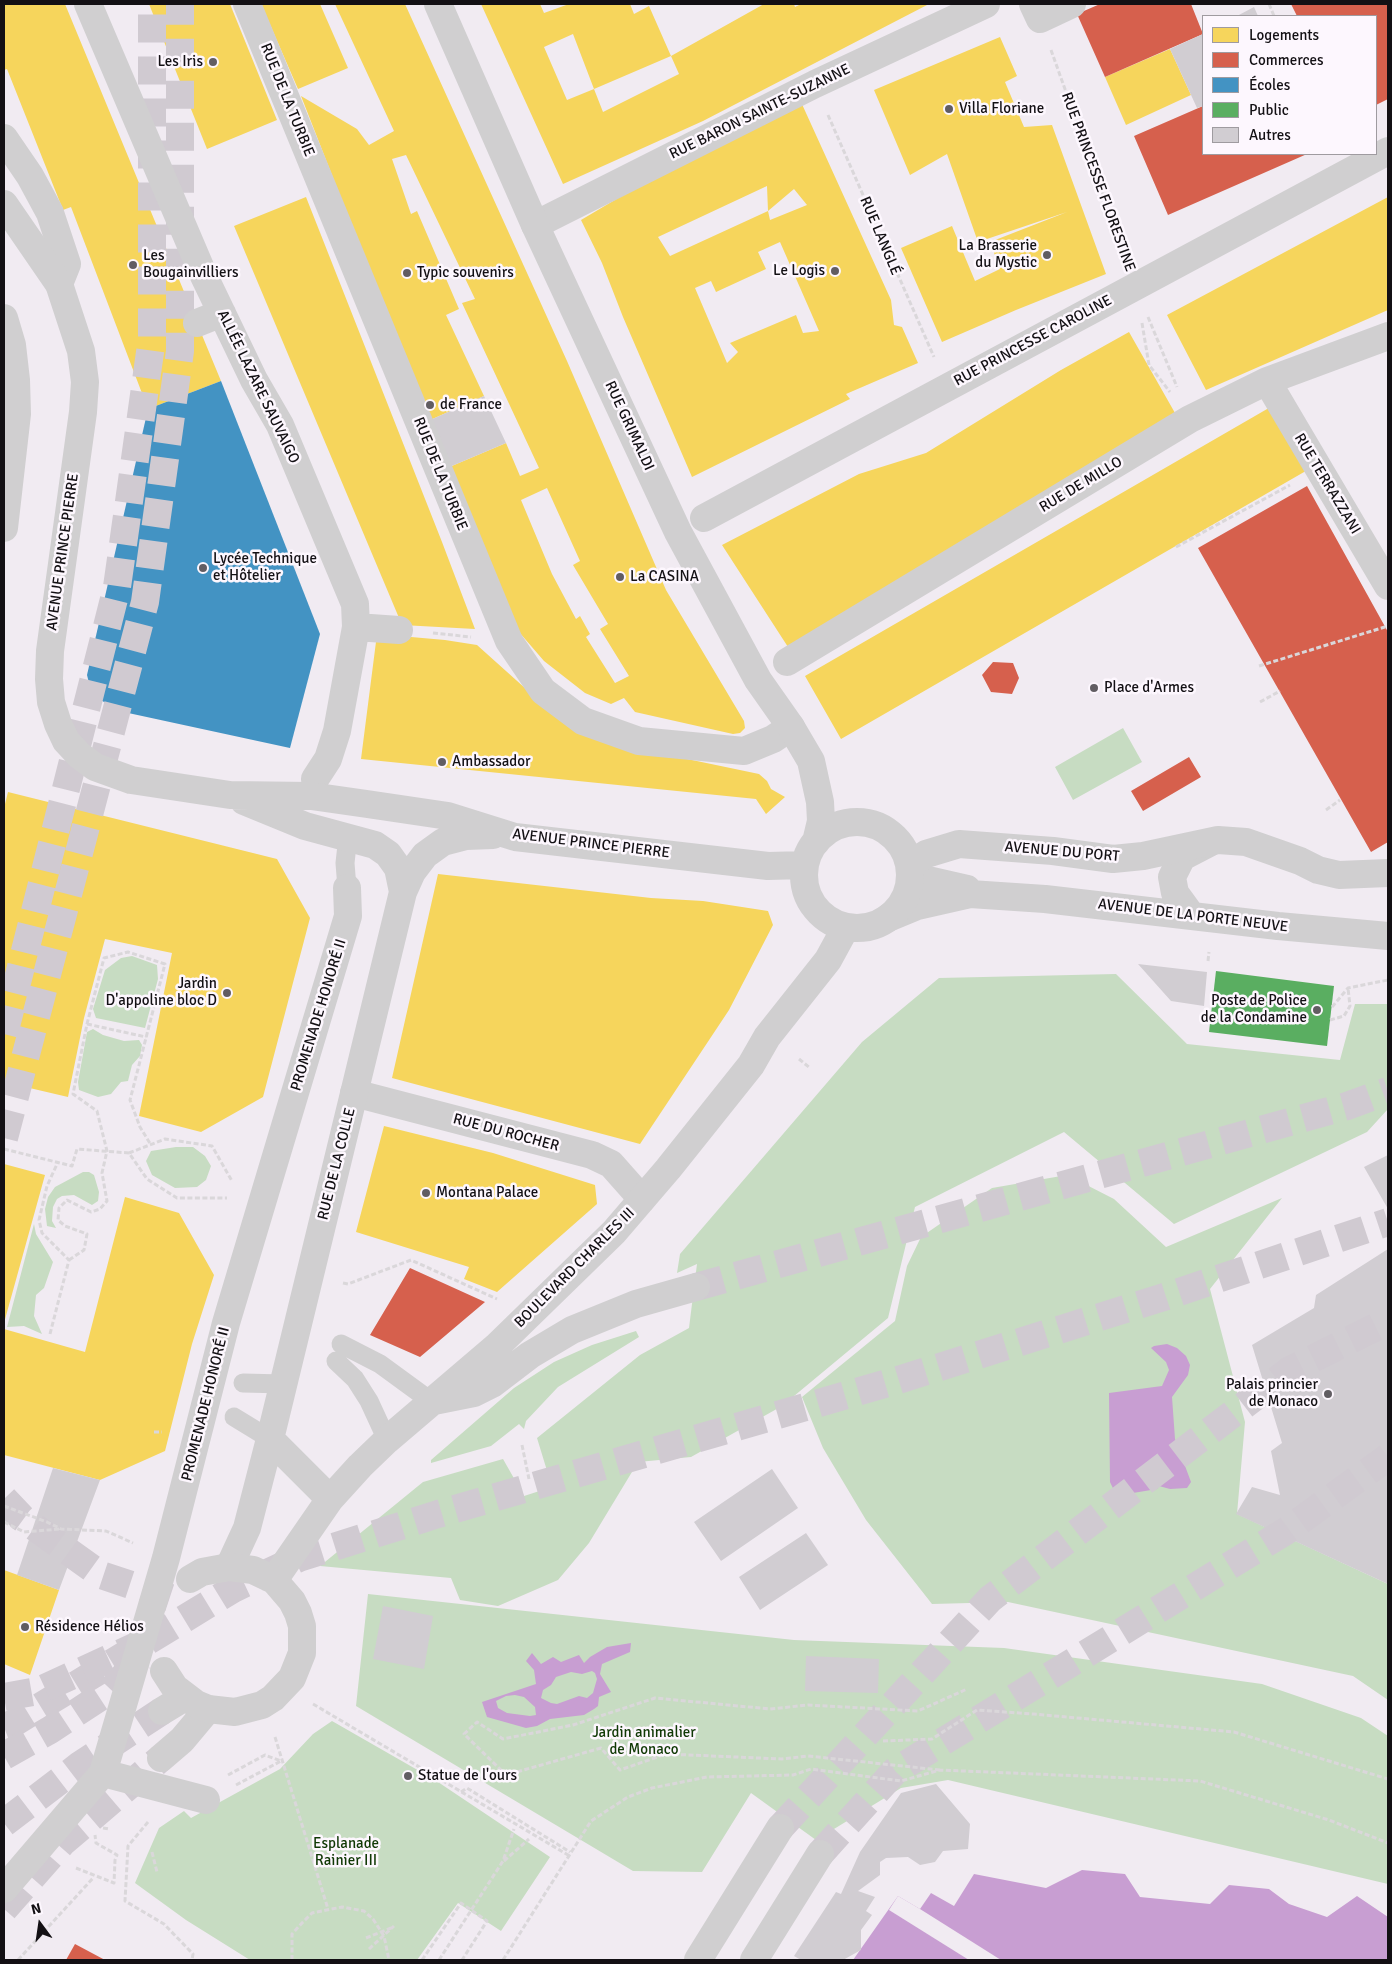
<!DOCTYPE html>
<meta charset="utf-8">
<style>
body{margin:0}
#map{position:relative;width:1392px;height:1964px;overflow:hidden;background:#f1ebf2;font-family:Signika,sans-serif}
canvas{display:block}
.frame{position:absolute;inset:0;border:5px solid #131014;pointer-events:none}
.legend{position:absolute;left:1202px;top:15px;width:175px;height:140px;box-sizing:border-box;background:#fdf7fe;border:1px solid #9f9ba0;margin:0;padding:6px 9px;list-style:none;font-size:15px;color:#131014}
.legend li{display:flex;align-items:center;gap:10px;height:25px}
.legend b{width:25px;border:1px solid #9f9ba0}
.north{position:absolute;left:15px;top:1899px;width:50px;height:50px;-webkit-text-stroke:4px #fdf7fe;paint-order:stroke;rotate:346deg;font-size:14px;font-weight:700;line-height:20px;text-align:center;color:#131014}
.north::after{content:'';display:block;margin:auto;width:18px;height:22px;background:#131014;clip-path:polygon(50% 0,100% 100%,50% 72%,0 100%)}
</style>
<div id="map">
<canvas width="1392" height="1964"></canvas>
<div class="frame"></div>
<ul class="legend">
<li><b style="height:14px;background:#f6d55c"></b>Logements</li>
<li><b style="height:14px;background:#d6604d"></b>Commerces</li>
<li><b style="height:14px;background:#4393c3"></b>Écoles</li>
<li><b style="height:14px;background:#5aae61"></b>Public</li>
<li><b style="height:14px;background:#d1cdd2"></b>Autres</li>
</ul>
<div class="north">N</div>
</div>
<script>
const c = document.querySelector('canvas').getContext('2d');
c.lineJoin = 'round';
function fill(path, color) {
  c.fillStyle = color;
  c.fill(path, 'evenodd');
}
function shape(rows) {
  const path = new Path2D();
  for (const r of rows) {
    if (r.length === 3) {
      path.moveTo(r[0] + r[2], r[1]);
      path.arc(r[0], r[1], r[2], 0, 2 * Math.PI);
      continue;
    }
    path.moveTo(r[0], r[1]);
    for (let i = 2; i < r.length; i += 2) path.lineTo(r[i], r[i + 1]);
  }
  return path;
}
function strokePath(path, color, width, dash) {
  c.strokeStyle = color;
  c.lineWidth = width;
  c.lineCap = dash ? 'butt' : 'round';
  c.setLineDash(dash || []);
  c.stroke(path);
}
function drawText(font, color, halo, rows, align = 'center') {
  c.font = font + ' Signika,sans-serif';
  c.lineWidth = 5;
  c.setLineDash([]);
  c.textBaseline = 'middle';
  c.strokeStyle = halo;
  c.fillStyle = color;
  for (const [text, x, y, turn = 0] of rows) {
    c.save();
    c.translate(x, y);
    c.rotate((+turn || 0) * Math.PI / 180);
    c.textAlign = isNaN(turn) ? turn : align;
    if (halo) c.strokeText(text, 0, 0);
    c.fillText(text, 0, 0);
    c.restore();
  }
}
const green = shape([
 [1123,728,1142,762,1073,800,1055,767],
 [132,956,157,965,158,979,145,1028,96,1018,93,1009,105,970,121,958],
 [1116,974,1187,1044,1340,1060,1355,1004,1388,1004,1388,1109,1367,1132,1174,1224,1064,1132,915,1207,888,1318,782,1406,691,1457,638,1462,589,1543,558,1580,498,1606,460,1600,451,1578,320,1566,423,1482,503,1459,524,1496,552,1487,537,1438,640,1355,689,1328,697,1264,677,1273,680,1254,862,1042,939,978],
 [93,1029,103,1035,124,1041,139,1040,142,1045,140,1056,132,1065,128,1081,121,1082,111,1094,98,1097,79,1090,78,1082,87,1032],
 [176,1147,193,1147,205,1156,211,1166,206,1180,197,1187,175,1188,152,1175,146,1161,151,1151],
 [83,1172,89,1172,94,1175,99,1192,98,1201,92,1205,74,1195,62,1196,57,1199,53,1207,52,1221,56,1228,47,1226,45,1209,48,1197,55,1187],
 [1067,1175,1114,1199,1166,1247,1282,1198,1210,1289,1245,1422,1237,1514,1388,1584,1388,1700,1353,1676,1008,1602,932,1604,866,1520,823,1448,802,1397,895,1321,907,1266,921,1237,992,1188],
 [34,1224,36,1234,53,1262,44,1288,36,1295,34,1316,42,1334,24,1326,7,1327],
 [636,1331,639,1337,558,1387,526,1421,524,1429,519,1424,491,1446,431,1463,431,1460,514,1388,554,1362,592,1345],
 [368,1594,794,1640,1004,1648,1262,1684,1361,1718,1388,1736,1388,1884,948,1780,901,1788,816,1840,751,1793,702,1872,633,1871,356,1706],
 [332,1721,435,1780,550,1857,501,1931,458,1903,417,1960,250,1960,186,1920,135,1883,159,1828,184,1811,191,1818,280,1769,313,1734]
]);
const water = shape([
 [1167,1344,1177,1348,1186,1356,1190,1365,1188,1375,1172,1397,1175,1439,1191,1482,1187,1488,1170,1489,1159,1486,1157,1489,1133,1493,1131,1498,1120,1503,1110,1482,1109,1393,1162,1386,1169,1370,1166,1362,1151,1348,1154,1346],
 [631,1643,630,1652,602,1664,600,1674,611,1692,599,1697,598,1706,594,1709,584,1715,550,1719,537,1726,526,1728,487,1717,482,1702,536,1684,534,1670,526,1661,532,1653,541,1664,553,1657,561,1662,579,1655,584,1663,590,1657,607,1647],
 [592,1671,595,1673,597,1679,593,1693,587,1698,579,1696,557,1704,551,1703,541,1698,543,1690,551,1685,556,1677,571,1672,582,1674],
 [515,1695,524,1697,535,1707,536,1715,530,1716,507,1713,498,1708,496,1701,506,1696],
 [1082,1870,1125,1874,1140,1897,1210,1904,1229,1885,1269,1889,1289,1904,1327,1917,1357,1896,1388,1917,1388,1960,853,1960,898,1896,920,1909,931,1893,954,1906,974,1874,1046,1888]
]);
const pier = shape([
 [898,1896,920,1909,1001,1960,969,1960,889,1910]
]);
const homes = shape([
 [4,4,65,4,221,381,148,409,71,207,63,210,7,69,4,70],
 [149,4,230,4,277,120,207,149],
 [261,4,320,4,348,68,298,89],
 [335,4,405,4,567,361,666,590,744,721,745,728,740,733,733,734,635,712,624,698,611,704,585,693,544,661,519,632,447,468,506,443,520,476,539,468,462,303,475,299,406,155,392,159,411,214,417,211,459,309,446,315,484,396,428,421,301,96,357,129,369,145,394,131],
 [547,488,580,561,573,565,608,624,600,629,629,676,615,683,586,637,590,634,580,616,576,619,552,574,521,500],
 [481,4,540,4,544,13,569,4,630,4,634,14,649,6,671,56,594,89,573,34,544,47,567,100,594,89,603,112,679,74,671,56,764,4,794,4,795,7,801,4,929,4,703,121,563,184],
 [1000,37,1017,76,1005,82,1024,127,1052,125,1106,274,1016,310,942,342,901,248,952,226,975,281,1000,269,990,242,1067,212,978,242,947,154,910,175,874,90],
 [1170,49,1191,95,1126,125,1105,77],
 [801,102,891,300,894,325,902,327,918,363,846,394,850,399,692,477,623,317,602,263,581,220,635,188],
 [767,186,768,211,670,256,658,237],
 [794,189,807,205,770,220,768,211],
 [780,242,819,331,803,333,796,315,730,343,738,352,727,363,695,288,711,281,716,292,766,269,758,252],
 [306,197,442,542,475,629,402,625,234,226],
 [1388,197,1388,310,1206,390,1167,315],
 [1129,332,1175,413,788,647,722,545,859,474,926,453,1061,370],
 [1274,405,1311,468,841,739,805,676],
 [377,634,445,640,477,645,555,715,601,741,759,774,767,781,771,789,785,797,766,814,756,799,361,759],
 [8,792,277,859,310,918,263,1097,201,1132,139,1116,172,953,105,939,84,1018,68,1097,4,1082,4,808],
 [438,874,651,898,703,901,768,911,773,925,729,1010,640,1144,392,1078],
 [384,1126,493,1153,595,1185,597,1204,497,1292,464,1279,469,1267,356,1232],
 [4,1164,45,1175,4,1323],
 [125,1197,179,1213,214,1275,192,1344,165,1451,100,1480,4,1455,4,1329,85,1352],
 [4,1570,59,1590,30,1675,4,1664]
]);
const shops = shape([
 [1100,4,1191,4,1203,34,1105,77,1077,14],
 [1291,4,1388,4,1388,99,1376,105,1376,16,1297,16],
 [1203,106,1203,154,1307,154,1168,215,1134,136],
 [1307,486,1388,632,1388,842,1371,852,1198,548],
 [993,662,1013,663,1019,678,1012,694,991,692,982,675],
 [1189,757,1201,777,1143,811,1131,791],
 [410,1268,485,1302,420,1357,370,1335],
 [75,1944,105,1960,66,1960]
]);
const schools = shape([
 [221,381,320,634,290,748,119,711,99,699,90,687,87,675,148,409]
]);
const public = shape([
 [1216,971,1334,986,1327,1046,1209,1032]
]);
const building = shape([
 [1254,7,1258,16,1237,16],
 [1203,34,1203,106,1197,108,1170,49],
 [484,396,506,443,447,468,428,421],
 [1138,964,1207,972,1204,1006,1171,1001],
 [1388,1155,1388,1209,1364,1167],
 [1388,1249,1388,1584,1236,1514,1252,1487,1280,1495,1271,1451,1282,1443,1252,1345,1314,1308,1316,1295],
 [53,1468,100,1480,59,1590,17,1575],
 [772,1469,798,1508,721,1561,694,1522],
 [806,1533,828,1565,760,1610,739,1577],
 [383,1606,433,1616,424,1669,373,1659],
 [806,1656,879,1659,878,1693,805,1691],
 [936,1784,970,1824,968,1849,943,1851,935,1862,920,1865,908,1857,886,1858,880,1862,880,1875,858,1891,875,1897,866,1911,872,1915,861,1930,861,1950,843,1960,801,1960,794,1956,836,1892,841,1894,860,1852,901,1793]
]);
const secondaryTunnel = shape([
 [696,1287,1347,1106,1388,1091],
 [4,1727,12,1724,233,1589,299,1558,438,1514,898,1380,1164,1297,1388,1222],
 [780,1828,990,1599,1290,1370,1388,1321],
 [820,1854,895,1771,1286,1531,1388,1457],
 [4,1909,62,1843,161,1758]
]);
const primaryTunnel = shape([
 [4,1034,117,587,152,338,152,4],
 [4,1138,145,602,180,351,180,4],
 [4,1499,22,1518,101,1575,170,1598],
 [4,1697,38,1691,145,1642],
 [4,1756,50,1730,111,1690,140,1659],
 [4,1823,80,1765,162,1711]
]);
const path = shape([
 [1269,4,1274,16],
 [1051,50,1124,254],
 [828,115,934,357],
 [1148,317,1177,387],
 [1142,323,1149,365,1170,392],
 [1176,547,1290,485],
 [433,633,471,637],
 [1259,666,1388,626],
 [1260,702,1280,691],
 [1326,810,1340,800],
 [1208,961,1209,952],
 [1332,1007,1348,988,1388,980],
 [1330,1020,1344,1016,1350,1006,1348,988],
 [87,1024,146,1037],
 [799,1059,810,1068],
 [4,1149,72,1166,77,1149,129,1153,147,1179,177,1198,227,1198],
 [129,1153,165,1139,212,1146,232,1181],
 [69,1260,84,1250,87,1234,65,1226,58,1220,59,1208,67,1200,91,1212,100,1209,107,1201,102,1173,107,1151,97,1111,73,1094,87,1024,104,958,128,952,165,964,130,1100,140,1127,151,1145],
 [343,1283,348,1284,411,1260,497,1299],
 [50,1334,69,1260,42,1233,39,1220,47,1186,58,1162],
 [154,1432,162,1432],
 [522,1445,529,1479],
 [4,1506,47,1522,61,1529,106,1531,133,1543],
 [4,1522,24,1532,60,1529],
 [313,1704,568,1855],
 [275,1737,328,1909],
 [883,1741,932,1739,977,1710,1033,1714,1234,1732,1388,1779],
 [940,1770,808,1756,782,1759,666,1754,620,1770,601,1748,506,1775,464,1734,477,1722,503,1739,573,1725,655,1698,770,1709,808,1705,918,1711,967,1689],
 [228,1775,265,1755,281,1761],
 [236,1785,281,1761],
 [461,1792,467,1788,570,1852],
 [148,1822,128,1846,125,1901,164,1924,193,1954,192,1960],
 [103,1828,109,1829],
 [152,1852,157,1872],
 [504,1861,529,1839],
 [76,1868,114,1883,115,1860,117,1855,96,1843,95,1835],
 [366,1938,391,1928],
 [369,1949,394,1926],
 [18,1960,94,1877],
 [292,1960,292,1934,302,1923,312,1913,342,1907,364,1911,373,1919,384,1936,389,1960],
 [422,1960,461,1903,487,1921,462,1960],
 [439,1960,503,1861,514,1829],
 [503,1960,591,1821,628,1797,652,1788,707,1777,793,1775,811,1769,901,1781,940,1770,1200,1781,1329,1820,1388,1843]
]);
const lane = shape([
 [347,888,345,863,348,836],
 [341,1344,380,1364,432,1402],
 [336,1361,355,1379,369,1401,387,1440],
 [243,1383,284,1384],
 [234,1417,270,1439]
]);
const street = shape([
 [88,4,204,276,254,380,280,425,355,604,356,627,337,731,328,759,315,779],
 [247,4,509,641,543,691,583,721,639,741,744,751,773,739,791,727],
 [1033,4,1040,19,1072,4],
 [4,138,30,176,50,213,67,264,59,284],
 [535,225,815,84,986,4],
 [4,318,12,345,16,380,17,414,4,528],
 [197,323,222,313],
 [1267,381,1388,586],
 [704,518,1388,151],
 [356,627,399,630],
 [787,662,1190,419,1267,381,1388,336],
 [910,876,967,889],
 [1191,915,1175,893,1172,877,1182,857,1209,843],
 [888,918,917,906,970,894,1045,899,1278,926,1388,936],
 [354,1093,592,1155,611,1164,642,1199],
 [103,1773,206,1800],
 [4,1889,103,1773,166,1558,226,1323,348,916,347,888]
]);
const secondary = shape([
 [438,4,535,225,678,532,758,680,791,727,811,761,820,802,821,821,816,842],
 [4,204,59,284,81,351,85,382,83,412,50,651,49,679,51,702,58,724,66,741,79,755,95,767,131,780,230,795,311,796,367,804,448,816,515,837,768,866,805,865],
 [244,801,305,826,375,845,388,854,398,868,403,892],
 [857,875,53],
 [909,865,926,854,959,844,1053,851,1113,859,1143,856,1218,840,1246,842,1300,861,1318,870,1339,875,1388,873],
 [434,1401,474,1393,492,1384,530,1355,572,1330,636,1304,696,1287],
 [270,1439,330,1499],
 [229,1567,247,1528,270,1439,403,892,412,872,425,855,443,842,466,836,493,835],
 [274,1580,330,1499,360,1466,387,1440,496,1347,614,1232,668,1169,751,1065,767,1037,828,960,846,927],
 [161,1758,182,1740,208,1709],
 [698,1960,780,1828],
 [754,1960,820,1854]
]);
const primary = shape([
 [164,1671,175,1688,196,1704,208,1709,235,1712,262,1705,273,1698,292,1678,302,1653,302,1626,298,1613,292,1601,274,1580,253,1570,229,1567,202,1572,190,1579],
 [162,1711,185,1697]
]);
const markers = [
 [213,62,5,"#615d62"],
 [949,109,5,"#615d62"],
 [1047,255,5,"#615d62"],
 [133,265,5,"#615d62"],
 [835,271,5,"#615d62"],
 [407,273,5,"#615d62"],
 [430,405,5,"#615d62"],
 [203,568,5,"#615d62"],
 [620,577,5,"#615d62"],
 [1094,688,5,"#615d62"],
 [442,762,5,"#615d62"],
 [227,993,5,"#615d62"],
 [1317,1010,5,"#615d62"],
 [426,1193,5,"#615d62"],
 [1328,1394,5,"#615d62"],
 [25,1627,5,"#615d62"],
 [408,1776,5,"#615d62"]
];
const poiNames = [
 ["Les Iris",203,62,"right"],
 ["Villa Floriane",959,109],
 ["La Brasserie",1037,246,"right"],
 ["du Mystic",1037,263,"right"],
 ["Les",143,256],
 ["Bougainvilliers",143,273],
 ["Le Logis",825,271,"right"],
 ["Typic souvenirs",417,273],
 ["de France",440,405],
 ["Lycée Technique",213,559],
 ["et Hôtelier",213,576],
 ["La CASINA",630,577],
 ["Place d'Armes",1104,688],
 ["Ambassador",452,762],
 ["Jardin",217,984,"right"],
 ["D'appoline bloc D",217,1001,"right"],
 ["Poste de Police",1307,1001,"right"],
 ["de la Condamine",1307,1018,"right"],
 ["Montana Palace",436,1193],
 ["Palais princier",1318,1385,"right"],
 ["de Monaco",1318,1402,"right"],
 ["Résidence Hélios",35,1627],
 ["Statue de l'ours",418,1776]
];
const streetNames = [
 ["RUE DE LA TURBIE",287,100,68],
 ["RUE BARON SAINTE-SUZANNE",760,112,-26],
 ["RUE PRINCESSE FLORESTINE",1098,182,70],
 ["RUE LANGLÉ",880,236,67],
 ["RUE PRINCESSE CAROLINE",1033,341,-28],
 ["ALLÉE LAZARE SAUVAIGO",258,387,64],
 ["RUE GRIMALDI",629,426,65],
 ["RUE DE LA TURBIE",440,474,68],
 ["RUE TERRAZZANI",1327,484,59],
 ["RUE DE MILLO",1081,485,-31],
 ["AVENUE PRINCE PIERRE",63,552,-82],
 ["AVENUE PRINCE PIERRE",591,844,7],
 ["AVENUE DU PORT",1062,852,5],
 ["AVENUE DE LA PORTE NEUVE",1193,916,7],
 ["PROMENADE HONORÉ II",319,1015,-73],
 ["RUE DU ROCHER",506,1133,15],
 ["RUE DE LA COLLE",337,1164,-76],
 ["BOULEVARD CHARLES III",575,1268,-45],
 ["PROMENADE HONORÉ II",206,1404,-76]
];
const parkNames = [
 ["Jardin animalier",644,1733],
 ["de Monaco",644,1750],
 ["Esplanade",346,1844],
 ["Rainier III",346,1861]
];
fill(green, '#c7dcc2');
fill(water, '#c89ed2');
fill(pier, '#f1ebf2');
fill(homes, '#f6d55c');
fill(shops, '#d6604d');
fill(schools, '#4393c3');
fill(public, '#5aae61');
fill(building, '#d1cdd2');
strokePath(secondaryTunnel, '#d0cad1', 28, [28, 14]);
strokePath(primaryTunnel, '#d0cad1', 28, [28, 14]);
strokePath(path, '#dad7da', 3, [5, 2.5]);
strokePath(lane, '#d0cfd0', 19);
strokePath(street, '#d0cfd0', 28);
strokePath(secondary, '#d0cfd0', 28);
strokePath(primary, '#d0cfd0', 28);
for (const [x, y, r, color] of markers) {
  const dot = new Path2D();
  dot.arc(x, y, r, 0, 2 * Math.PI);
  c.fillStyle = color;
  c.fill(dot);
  strokePath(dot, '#fdf7fe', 2);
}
drawText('15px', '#131014', '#fdf7fe', poiNames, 'left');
drawText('15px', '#131014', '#fdf7fe', streetNames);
drawText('15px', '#103905', '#fdf7fe', parkNames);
</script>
